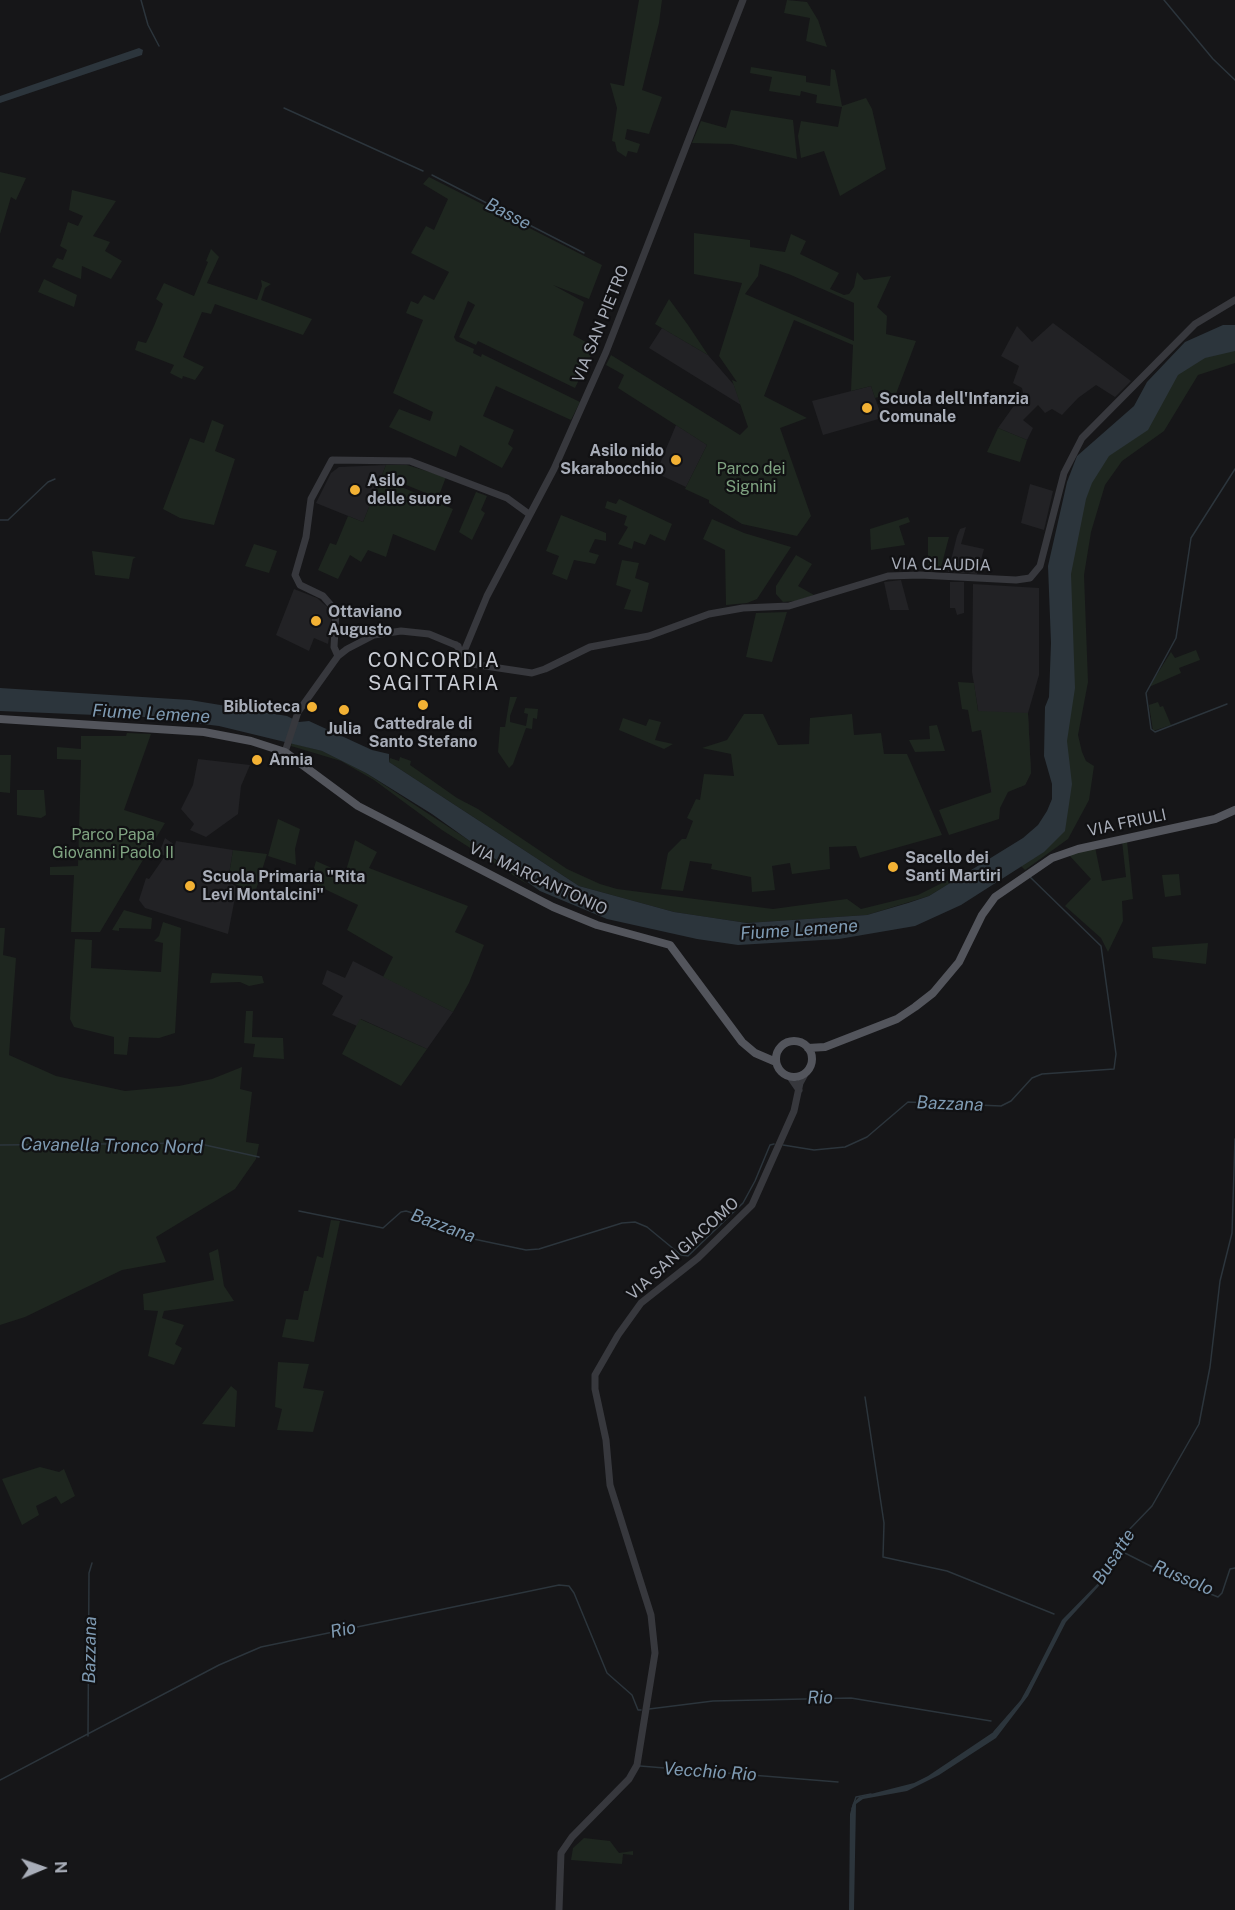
<!DOCTYPE html>
<style>
body{margin:0}
#map{position:relative;width:1235px;height:1910px;overflow:hidden;background:#161618;font-family:"Public Sans",sans-serif}
canvas{display:block}
.north{position:absolute;left:12px;top:1838px;width:60px;height:60px;-webkit-text-stroke:4px #111113;paint-order:stroke;rotate:88deg;font-size:16px;font-weight:700;line-height:24px;text-align:center;color:#a8adb8}
.north::after{content:'';display:block;margin:auto;width:21px;height:27px;background:#a8adb8;clip-path:polygon(50% 0,100% 100%,50% 72%,0 100%)}
</style>
<div id="map">
<canvas width="1235" height="1910"></canvas>
<div class="north">N</div>
</div>
<script>
const c = document.querySelector('canvas').getContext('2d');
c.lineJoin = 'round';
function fill(path, color) {
  c.fillStyle = color;
  c.fill(path, 'evenodd');
}
function shape(rows) {
  const path = new Path2D();
  for (const r of rows) {
    if (r.length === 3) {
      path.moveTo(r[0] + r[2], r[1]);
      path.arc(r[0], r[1], r[2], 0, 2 * Math.PI);
      continue;
    }
    path.moveTo(r[0], r[1]);
    for (let i = 2; i < r.length; i += 2) path.lineTo(r[i], r[i + 1]);
  }
  return path;
}
function strokePath(path, color, width, dash) {
  c.strokeStyle = color;
  c.lineWidth = width;
  c.lineCap = dash ? 'butt' : 'round';
  c.setLineDash(dash || []);
  c.stroke(path);
}
function drawText(font, color, halo, rows, align = 'center') {
  c.font = font + ' "Public Sans",sans-serif';
  c.lineWidth = 4.5;
  c.setLineDash([]);
  c.textBaseline = 'middle';
  c.strokeStyle = halo;
  c.fillStyle = color;
  for (const [text, x, y, turn = 0] of rows) {
    c.save();
    c.translate(x, y);
    c.rotate((+turn || 0) * Math.PI / 180);
    c.textAlign = isNaN(turn) ? turn : align;
    if (halo) c.strokeText(text, 0, 0);
    c.fillText(text, 0, 0);
    c.restore();
  }
}
const built = shape([
 [1053,323,1131,381,1115,397,1096,385,1078,398,1062,415,1052,409,1045,413,1038,405,1023,420,1033,428,1027,440,998,428,1023,393,1022,388,1013,383,1019,366,1001,356,1017,326,1032,342],
 [662,328,708,355,734,385,741,405,649,348],
 [871,386,882,418,823,435,812,401],
 [676,425,707,445,686,487,656,473],
 [386,465,363,522,316,503,331,473,339,467],
 [1030,484,1053,491,1044,530,1021,523],
 [966,527,961,544,984,549,977,574,948,572,957,536,960,529],
 [901,580,909,610,890,610,884,582],
 [950,582,964,582,964,613,957,615,955,608,950,608],
 [973,584,1039,588,1039,675,1028,713,1031,773,1025,785,992,797,972,672],
 [294,589,317,598,333,612,328,644,314,638,309,651,276,635],
 [198,759,250,765,241,786,238,814,206,837,190,830,194,824,181,809,193,785],
 [165,838,175,845,176,841,233,850,228,881,237,887,228,934,145,908,139,900,146,878,149,879,165,856,159,853],
 [353,961,453,1012,427,1049,361,1019,357,1026,332,1015,343,996,322,984,327,970,345,978]
]);
const green = shape([
 [639,0,662,0,659,23,642,90,662,97,649,134,627,129,625,139,640,144,637,153,628,151,626,157,617,151,615,142,612,141,617,108,610,83,624,86],
 [787,0,807,2,818,20,827,47,806,41,810,18,784,13],
 [751,67,806,76,806,82,830,86,831,69,835,70,842,106,866,98,872,109,886,169,840,196,824,151,801,158,798,136,801,121,838,127,842,107,816,103,817,95,801,91,800,96,769,91,772,77,750,73],
 [731,110,793,120,797,159,732,144,692,143,701,121,726,128],
 [0,172,26,178,16,200,11,197,0,234],
 [429,177,602,265,589,299,553,285,584,302,573,335,595,347,575,388,478,341,476,345,459,337,475,305,468,301,454,337,456,341,474,349,473,353,481,357,482,354,580,402,571,420,496,386,483,416,514,430,508,444,513,448,502,468,460,445,456,457,389,427,399,409,430,421,433,412,393,393,423,320,406,313,411,301,418,304,424,295,434,300,449,272,411,253,426,226,434,230,448,199,423,184],
 [72,190,116,201,93,236,110,242,105,251,122,261,111,279,82,266,81,279,52,267,57,258,63,260,67,250,60,246,68,222,78,226,83,216,69,210],
 [694,233,750,240,750,247,785,252,791,234,806,241,800,254,839,273,830,289,844,295,849,294,854,287,857,272,864,280,891,276,877,307,887,316,886,334,916,341,894,399,892,393,875,398,871,386,851,391,853,345,794,320,764,396,807,418,780,428,811,516,797,536,742,524,709,503,709,500,685,489,707,445,618,388,624,375,606,365,611,355,740,435,748,427,732,380,737,382,719,356,742,283,694,274],
 [760,264,791,275,854,303,854,341,745,294,758,276],
 [211,249,219,257,207,283,257,300,262,286,261,280,271,284,265,288,261,300,312,319,303,335,215,304,211,314,202,312,183,357,204,367,195,380,183,376,182,379,170,373,174,365,135,350,138,341,146,343,154,326,163,304,156,299,164,283,194,296,208,262,206,261],
 [44,279,77,295,74,307,38,292],
 [669,299,688,325,708,355,655,324],
 [1235,331,1235,363,1198,375,1164,431,1122,461,1105,485,1091,532,1084,575,1088,682,1078,735,1082,752,1086,761,1094,766,1089,800,1068,839,1025,870,1010,855,1059,809,1072,498,1151,392],
 [212,420,224,425,215,451,235,459,214,525,180,518,163,509,190,438,204,443],
 [998,428,1027,440,1020,462,987,452],
 [386,465,407,465,446,477,438,498,399,482,397,485,453,509,435,551,393,534,386,557,368,550,361,562,350,555,338,579,318,570,330,543,336,545,348,516,363,522],
 [476,492,487,496,481,510,485,513,472,540,459,532],
 [619,499,672,524,665,541,650,534,645,545,634,541,632,549,618,544,628,527,624,525,627,516,605,508,607,501,616,504],
 [561,515,606,533,606,541,595,539,589,552,599,555,595,564,574,560,567,580,552,574,559,556,546,551],
 [908,517,910,522,899,526,905,545,871,550,870,529],
 [712,519,744,533,791,547,757,599,747,603,726,605,725,550,703,539],
 [928,537,949,537,940,571,928,571],
 [254,544,277,551,269,573,245,566],
 [92,551,136,557,133,559,129,579,95,575],
 [796,555,812,564,798,586,814,595,796,601,783,602,776,594,776,586],
 [622,560,639,563,635,578,649,583,642,612,624,609,631,590,616,585],
 [787,612,772,662,746,657,756,613],
 [1196,650,1200,660,1179,668,1181,673,1149,687,1171,652,1175,658],
 [958,682,974,683,978,711,1028,713,1031,773,1025,785,1008,792,1000,808,999,819,949,835,939,810,992,792,981,730,972,732,968,710,962,709],
 [510,697,517,697,510,716,510,722,526,726,528,714,524,713,525,708,538,709,537,719,533,718,532,729,526,728,513,764,509,768,498,752,500,727,505,727],
 [1158,702,1160,707,1163,706,1171,725,1153,731,1149,705],
 [744,714,763,714,778,745,809,744,810,718,852,714,854,735,881,733,884,754,907,754,942,835,860,858,856,846,829,847,830,869,792,874,790,863,772,866,775,890,752,892,751,877,711,869,712,864,690,861,683,891,661,889,668,853,682,839,686,839,693,821,687,818,696,799,700,800,704,774,734,776,731,754,702,748,727,740],
 [623,718,646,726,649,719,661,722,655,740,673,744,664,749,619,730],
 [937,725,945,751,915,752,909,740,930,739,929,726],
 [127,733,151,734,124,810,165,823,100,932,71,932,74,875,50,875,50,867,78,866,81,760,57,759,57,747,81,749,81,736,126,736],
 [292,743,322,751,366,773,467,839,530,886,442,830,374,780,341,761,291,746],
 [0,755,11,755,10,793,0,792],
 [400,757,411,761,410,765,457,798,478,809,567,869,600,884,617,889,773,909,847,899,861,909,918,895,962,873,963,875,929,896,867,915,747,923,674,912,579,886,389,762,390,758,399,761],
 [17,790,44,790,46,815,41,818,17,815],
 [278,819,300,829,295,849,296,865,268,856],
 [355,840,377,852,369,868,468,906,455,932,484,945,469,983,453,1012,383,977,393,957,347,930,358,905,310,882,316,861,345,874],
 [1122,841,1127,841,1133,899,1122,901,1123,921,1108,952,1101,938,1065,906,1091,879,1069,855,1095,847,1102,881,1126,877],
 [233,850,267,854,255,893,228,881],
 [1179,874,1181,895,1165,897,1162,875],
 [124,910,152,918,151,929,119,928,119,931,112,930],
 [163,922,181,928,175,1033,159,1038,129,1037,127,1055,114,1054,114,1037,74,1027,70,1019,75,939,92,940,91,968,161,972,163,943,154,941,159,936],
 [0,928,5,928,3,955,16,958,9,1055,56,1076,125,1091,179,1086,212,1079,242,1067,240,1089,252,1092,246,1142,259,1144,256,1159,235,1189,156,1237,166,1262,122,1270,25,1317,0,1325],
 [1208,943,1206,964,1153,958,1152,947],
 [212,973,262,976,264,983,249,986,240,982,210,983],
 [246,1011,253,1011,252,1037,283,1038,284,1059,253,1057,255,1044,244,1043],
 [360,1019,427,1049,401,1086,342,1054],
 [331,1220,340,1221,314,1342,282,1337,286,1319,298,1320,304,1291,308,1291,317,1256,323,1258],
 [218,1249,224,1286,234,1301,164,1311,162,1318,184,1325,175,1344,182,1348,174,1365,148,1356,158,1311,144,1310,143,1294,214,1280,209,1253],
 [278,1362,309,1364,303,1388,324,1391,313,1432,277,1430,282,1409,275,1407],
 [231,1386,237,1391,235,1427,202,1424],
 [40,1467,59,1472,64,1469,75,1496,61,1504,56,1496,36,1506,39,1515,22,1525,2,1479],
 [584,1838,610,1841,619,1853,633,1851,633,1855,623,1854,622,1864,571,1860,573,1848]
]);
const water = shape([
 [139,48,143,50,142,55,0,103,0,96],
 [1223,325,1235,325,1235,351,1205,358,1178,375,1148,430,1109,456,1092,483,1086,499,1071,574,1075,688,1067,741,1072,784,1065,831,1044,852,961,905,915,926,839,939,738,945,697,939,607,919,540,891,432,814,366,773,322,751,219,726,144,717,0,711,0,688,190,700,287,716,299,722,309,721,372,750,389,754,389,762,579,886,674,912,747,923,867,915,908,903,929,896,1023,838,1038,825,1047,811,1052,799,1052,784,1044,756,1045,707,1049,697,1051,643,1048,566,1067,482,1077,456,1134,406,1147,382,1185,342],
 [1118,1550,1122,1552,1108,1576,1066,1622,1028,1696,996,1738,939,1775,907,1791,863,1799,856,1804,854,1910,849,1910,850,1814,853,1803,859,1797,914,1783,928,1776,995,1731,1021,1701,1062,1620,1107,1574]
]);
const stream = shape([
 [141,0,148,25,159,46],
 [1164,0,1213,59,1235,80],
 [284,108,423,171],
 [432,175,584,253],
 [0,520,8,520,48,482,55,479],
 [1227,704,1155,732,1151,729,1146,693,1176,638,1191,538,1235,469],
 [0,1145,196,1143,259,1157],
 [783,1145,814,1150,845,1147,867,1137,908,1102,1001,1106,1011,1101,1032,1078,1042,1074,1114,1069,1116,1054,1101,946,1030,877],
 [299,1211,383,1228,401,1212,406,1211,429,1218,464,1237,526,1250,539,1249,622,1223,635,1222,647,1227,681,1255,688,1256,743,1203,755,1181,770,1145,774,1144],
 [865,1397,884,1523,883,1557,947,1571,1054,1614],
 [1118,1550,1125,1534,1152,1506,1199,1424,1210,1367,1220,1281,1232,1233,1235,1139],
 [1119,1550,1188,1585,1218,1597,1222,1593,1230,1569,1235,1568],
 [649,1709,713,1701,851,1698,991,1721],
 [994,1732,1021,1701,1032,1681],
 [88,1736,89,1573,92,1563],
 [640,1766,838,1782],
 [0,1780,219,1665,261,1647,559,1585,569,1586,574,1593,607,1673,632,1695,638,1710,641,1710],
 [852,1809,856,1797,871,1794]
]);
const minor = shape([
 [456,645,472,664,532,673,545,669,590,647,649,636,709,614,743,608,789,606,888,576,920,575,1016,580,1030,578,1040,566,1064,473,1082,438,1195,324,1235,300],
 [338,656,334,647,336,611,323,596,300,585,295,575,306,537,311,499,332,460,410,461,507,498,529,514],
 [465,656,465,649,487,596,554,469,606,352,743,0],
 [285,752,298,712,338,656,347,649,374,635,401,631,429,634,458,646],
 [790,1077,799,1090],
 [559,1910,561,1853,572,1837,629,1779,637,1765,655,1653,651,1615,610,1485,606,1440,595,1389,595,1375,618,1335,641,1303,698,1258,752,1205,794,1111,800,1083,805,1074]
]);
const major = shape([
 [0,719,204,732,251,741,285,752,358,806,553,907,597,925,670,945,742,1042,755,1053,776,1062],
 [794,1059,18],
 [808,1048,825,1047,897,1019,915,1007,933,993,959,962,982,915,995,897,1052,858,1078,849,1215,819,1235,810]
]);
const markers = [
 [867,408,6,"#f2b134"],
 [676,460,6,"#f2b134"],
 [355,490,6,"#f2b134"],
 [316,621,6,"#f2b134"],
 [423,705,6,"#f2b134"],
 [312,707,6,"#f2b134"],
 [344,710,6,"#f2b134"],
 [257,760,6,"#f2b134"],
 [893,867,6,"#f2b134"],
 [190,886,6,"#f2b134"]
];
const streetNames = [
 ["VIA SAN PIETRO",601,324,-68],
 ["VIA CLAUDIA",941,565,1],
 ["VIA FRIULI",1127,823,-12],
 ["VIA MARCANTONIO",538,879,25],
 ["VIA SAN GIACOMO",683,1249,-42]
];
const poiNames = [
 ["Scuola dell'Infanzia",879,399],
 ["Comunale",879,417],
 ["Asilo nido",664,451,"right"],
 ["Skarabocchio",664,469,"right"],
 ["Asilo",367,481],
 ["delle suore",367,499],
 ["Ottaviano",328,612],
 ["Augusto",328,630],
 ["Biblioteca",300,707,"right"],
 ["Cattedrale di",423,724,"center"],
 ["Santo Stefano",423,742,"center"],
 ["Julia",344,729,"center"],
 ["Annia",269,760],
 ["Sacello dei",905,858],
 ["Santi Martiri",905,876],
 ["Scuola Primaria \"Rita",202,877],
 ["Levi Montalcini\"",202,895]
];
const parkNames = [
 ["Parco dei",751,469],
 ["Signini",751,487],
 ["Parco Papa",113,835],
 ["Giovanni Paolo II",113,853]
];
const waterNames = [
 ["Basse",508,214,27],
 ["Fiume Lemene",151,714,3],
 ["Fiume Lemene",799,930,-4],
 ["Bazzana",950,1104,2],
 ["Cavanella Tronco Nord",112,1146,1],
 ["Bazzana",443,1226,20],
 ["Busatte",1114,1557,-57],
 ["Russolo",1183,1578,23],
 ["Rio",343,1630,-12],
 ["Bazzana",90,1650,-89],
 ["Rio",820,1698,-1],
 ["Vecchio Rio",710,1772,4]
];
const quarterNames = [
 ["CONCORDIA",434,661],
 ["SAGITTARIA",434,684]
];
fill(built, '#222225');
fill(green, '#1e261f');
fill(water, '#2c353c');
strokePath(stream, '#2c353c', 1.5);
strokePath(minor, '#37383d', 7);
strokePath(major, '#53555c', 8);
for (const [x, y, r, color] of markers) {
  const dot = new Path2D();
  dot.arc(x, y, r, 0, 2 * Math.PI);
  c.fillStyle = color;
  c.fill(dot);
  strokePath(dot, '#111113', 2);
}
drawText('16px', '#a8adb8', '#111113', streetNames);
drawText('bold 16px', '#a8adb8', '#111113', poiNames, 'left');
drawText('16px', '#7fa381', '#111113', parkNames);
drawText('italic 18px', '#7f9bb3', '#111113', waterNames);
c.letterSpacing = '1.5px';
drawText('20px', '#c9ccd4', '#111113', quarterNames);
c.letterSpacing = '0px';
</script>
